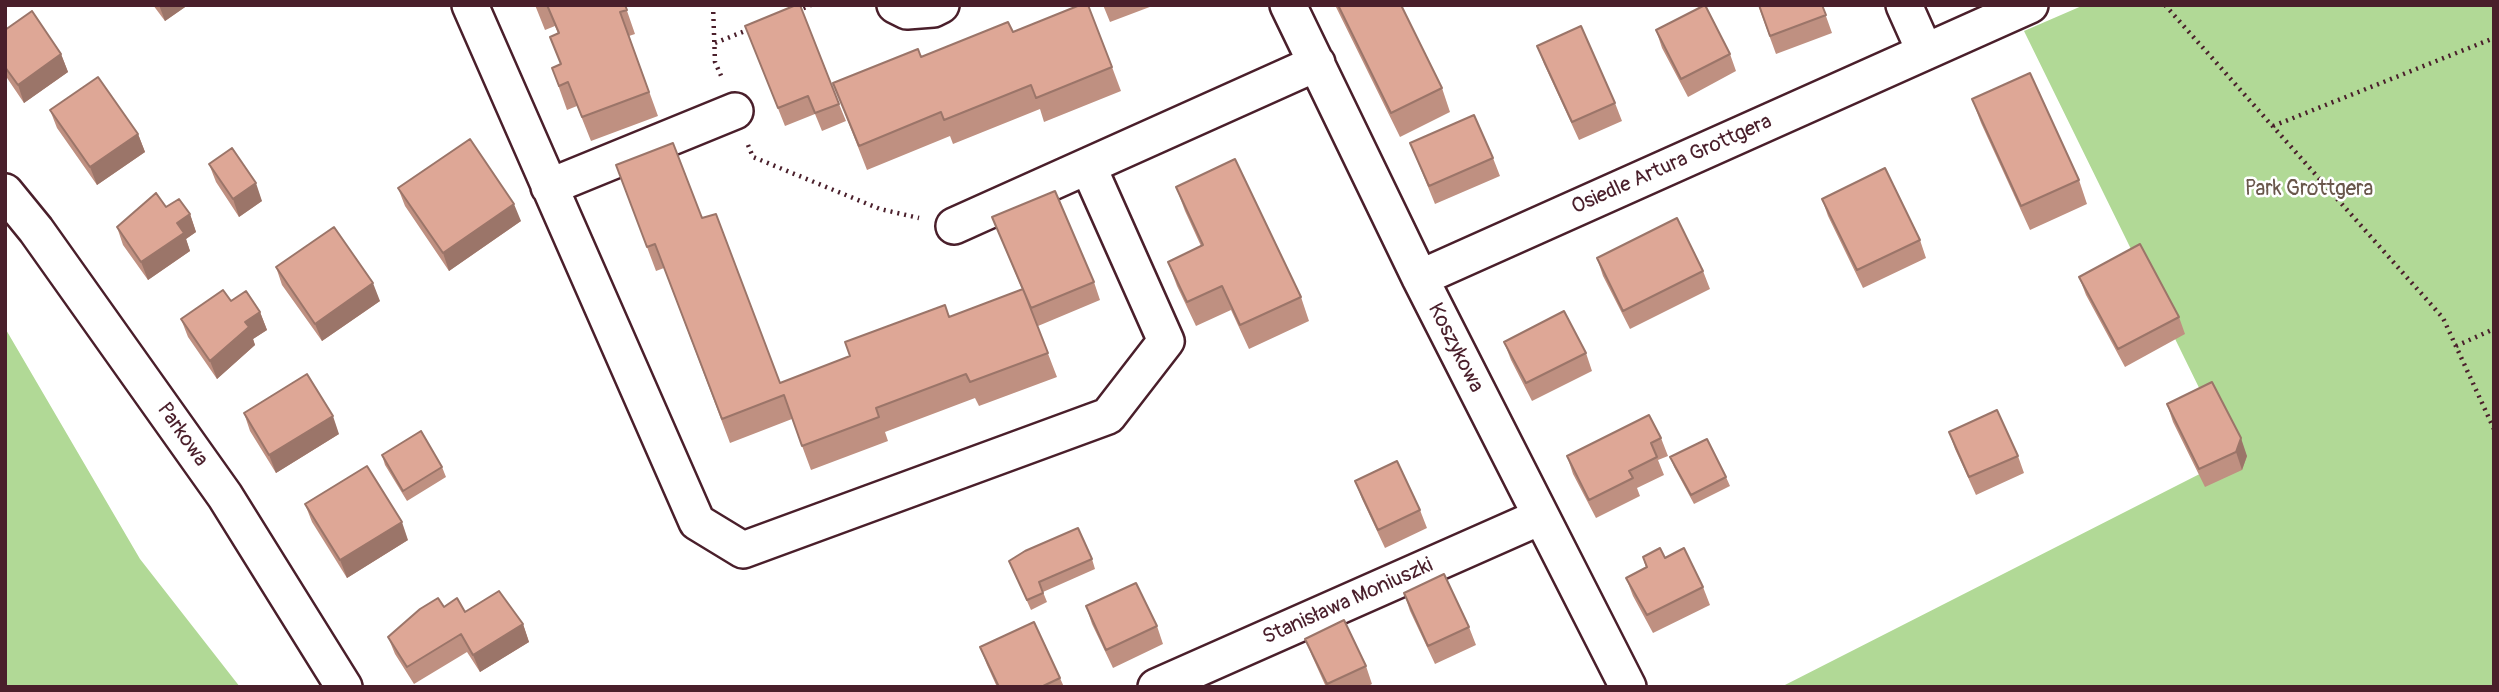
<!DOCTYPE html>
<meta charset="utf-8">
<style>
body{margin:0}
#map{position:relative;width:2499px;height:692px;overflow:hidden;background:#fff;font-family:Pangolin,sans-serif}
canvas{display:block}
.frame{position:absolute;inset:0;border:7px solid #4a1f2b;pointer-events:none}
</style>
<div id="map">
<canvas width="2499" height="692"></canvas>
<div class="frame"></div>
</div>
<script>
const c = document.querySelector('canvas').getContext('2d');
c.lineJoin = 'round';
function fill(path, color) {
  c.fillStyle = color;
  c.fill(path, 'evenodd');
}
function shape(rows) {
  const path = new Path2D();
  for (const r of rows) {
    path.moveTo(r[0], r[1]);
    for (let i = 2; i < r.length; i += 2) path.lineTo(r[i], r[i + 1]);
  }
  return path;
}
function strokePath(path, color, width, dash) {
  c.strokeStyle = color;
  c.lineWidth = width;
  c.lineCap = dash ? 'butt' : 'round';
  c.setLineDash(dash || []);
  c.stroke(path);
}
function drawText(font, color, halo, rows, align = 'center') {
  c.font = font + ' Pangolin,sans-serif';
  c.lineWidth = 5;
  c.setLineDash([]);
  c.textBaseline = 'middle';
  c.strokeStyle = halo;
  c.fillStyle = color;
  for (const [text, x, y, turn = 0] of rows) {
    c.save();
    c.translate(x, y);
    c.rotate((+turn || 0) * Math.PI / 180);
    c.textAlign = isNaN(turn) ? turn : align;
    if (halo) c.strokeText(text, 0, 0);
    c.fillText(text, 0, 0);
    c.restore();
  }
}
const green = shape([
 [2084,5,2494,5,2494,687,1781,687,2233,457,2024,31],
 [5,328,140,559,240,687,5,687]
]);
const path = shape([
 [713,5,715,62,722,78],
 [2165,5,2443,318,2494,429],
 [797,11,811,5],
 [715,43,750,29],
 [2273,126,2494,38],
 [748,145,753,157,880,209,919,218],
 [2456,346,2494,329]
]);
const minor = shape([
 [470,5,697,522,743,550,1108,416,1166,341,1088,166],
 [895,5,907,11,933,9,941,5],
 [1288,5,1420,278,1628,687],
 [1904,5,1925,52],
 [549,187,735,111],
 [5,192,36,230,225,496,344,687],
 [954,226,1317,63],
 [1420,278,2030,5],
 [1156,687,1540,517]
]);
const wall = shape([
 [153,5,188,5,165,21],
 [535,5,625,5,635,34,629,36,658,116,591,141,577,106,567,110,552,68,560,64,558,33,555,26,545,30],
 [1103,5,1155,5,1110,22],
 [1335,5,1401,5,1442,88,1450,112,1400,137],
 [1758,5,1822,5,1832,33,1776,54],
 [745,26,839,104,846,121,822,131,815,114,785,126],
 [5,30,61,54,68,72,24,103,5,75],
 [1656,30,1730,54,1736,71,1688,97,1662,48],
 [1013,32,1112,67,1121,91,1044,122,1040,109,953,144,950,136,867,170,833,83,921,57],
 [1537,46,1615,103,1622,121,1579,140,1544,64],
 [1972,99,2079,180,2087,204,2030,230,1981,123],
 [50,110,138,134,145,152,97,185,57,128],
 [1410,143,1493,158,1500,176,1435,204],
 [209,164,262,201,239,217,216,182],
 [616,165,702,218,780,383,1022,289,992,217,1094,282,1100,300,1038,326,1037,325,1057,377,979,406,975,398,885,432,888,441,811,470,792,419,730,443,664,268,656,271],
 [1176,187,1301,297,1309,321,1249,349,1231,310,1196,326,1177,286,1168,262,1201,246,1185,211],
 [398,188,521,221,449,271,405,206],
 [1822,199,1920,240,1926,258,1863,288,1828,216],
 [166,207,190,214,196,232,186,239,190,251,148,280,123,245,117,227],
 [1597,258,1703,271,1710,289,1630,329,1603,276],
 [276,267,380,301,322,341,282,285],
 [2079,277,2179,317,2185,334,2125,367,2086,295],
 [231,301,260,312,267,330,253,339,255,345,217,379,188,337,181,319],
 [1504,342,1586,353,1592,371,1532,401,1511,360],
 [2167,404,2247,456,2242,470,2205,487,2173,422],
 [244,413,339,434,276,473,250,431],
 [1949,432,2018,456,2024,473,1976,495,1955,449],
 [1661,438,1668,456,1658,460,1664,475,1637,488,1640,496,1596,518,1573,474,1567,456],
 [382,455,442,467,446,477,407,501,385,465],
 [1670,457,1726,477,1730,486,1694,504,1674,467],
 [1355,481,1420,510,1427,528,1385,548,1362,499],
 [305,504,408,540,347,578,312,522],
 [1643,557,1665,558,1703,587,1710,605,1653,633,1633,596,1626,578,1646,568],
 [1092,559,1095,569,1043,592,1047,602,1031,610,1009,561],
 [1404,593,1469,627,1476,645,1435,664,1410,611],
 [1086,606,1157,626,1163,644,1113,668,1092,624],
 [444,607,523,624,529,642,480,672,467,652,414,684,395,654,388,637],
 [1305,639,1366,666,1372,684,1366,687,1326,687,1312,656],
 [980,647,1060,678,1064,687,997,687,987,665]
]);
const shadedWall = shape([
 [159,5,188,5,165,21],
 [61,54,68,72,24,103,18,85],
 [138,134,145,152,97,185,90,167],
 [256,183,262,201,239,217,233,199],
 [514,204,521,221,449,271,443,253],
 [190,214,196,232,186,239,190,251,148,280,141,262,177,223],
 [373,283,380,301,322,341,315,324],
 [260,312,267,330,253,339,255,345,217,379,210,361,245,322],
 [333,416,339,434,276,473,269,455],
 [2241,438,2247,456,2242,470,2236,452],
 [402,522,408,540,347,578,340,560],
 [523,624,529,642,480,672,473,655]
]);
const building = shape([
 [547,5,625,5,627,10,620,12,649,92,582,117,568,82,559,86,552,68,561,64,550,37,559,33,547,5],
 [796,5,800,5,839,104,815,113,808,96,778,108,745,26,796,5],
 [1080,5,1088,5,1112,67,1036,98,1031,85,944,120,941,112,859,146,833,83,918,49,921,57,1008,22,1013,32,1080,5],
 [1338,5,1401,5,1442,88,1391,113,1338,5],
 [1705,5,1730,54,1681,79,1656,30,1705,5],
 [1759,5,1822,5,1826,15,1770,36,1759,5],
 [32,11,61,54,18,85,5,67,5,30,32,11],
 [1581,26,1615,103,1572,122,1537,46,1581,26],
 [2030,73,2079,180,2021,206,1972,99,2030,73],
 [98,77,138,134,90,167,50,110,98,77],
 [1474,115,1493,158,1429,186,1410,143,1474,115],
 [470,139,514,204,443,253,398,188,470,139],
 [673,143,702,218,716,214,780,383,850,356,845,342,945,305,949,317,1023,289,1048,353,970,382,966,374,876,408,879,417,802,446,784,395,722,419,655,244,647,247,616,165,673,143],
 [232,148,256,183,233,199,209,164,232,148],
 [1235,159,1301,297,1240,325,1222,286,1187,302,1168,262,1203,245,1176,187,1235,159],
 [1885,168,1920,240,1857,270,1822,199,1885,168],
 [1055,191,1094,282,1031,308,992,217,1055,191],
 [156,193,166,207,179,199,190,214,177,223,184,233,141,262,117,227,156,193],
 [1677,218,1703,271,1623,311,1597,258,1677,218],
 [334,227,373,283,315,324,276,267,334,227],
 [2140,244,2179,317,2118,349,2079,277,2140,244],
 [223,290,231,301,246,291,260,312,245,322,249,327,210,361,181,319,223,290],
 [1564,311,1586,353,1526,383,1504,342,1564,311],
 [307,374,333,416,269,455,244,413,307,374],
 [2212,382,2241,438,2236,452,2199,469,2167,404,2212,382],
 [1997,410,2018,456,1969,477,1949,432,1997,410],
 [1649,415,1661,438,1651,443,1657,457,1629,471,1633,478,1589,500,1567,456,1649,415],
 [421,431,442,467,403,491,382,455,421,431],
 [1707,439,1726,477,1691,495,1670,457,1707,439],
 [1397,461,1420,510,1378,530,1355,481,1397,461],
 [367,466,402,522,340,560,305,504,367,466],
 [1078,528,1092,559,1039,582,1043,593,1027,600,1009,561,1025,551,1078,528],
 [1660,548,1665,558,1684,548,1703,587,1647,615,1626,578,1647,567,1643,557,1660,548],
 [1444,574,1469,627,1428,646,1404,593,1444,574],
 [1136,583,1157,626,1106,650,1086,606,1136,583],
 [499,591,523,624,473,655,461,634,407,667,388,637,420,609,438,598,444,607,457,598,465,612,499,591],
 [1344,620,1366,666,1327,684,1305,639,1344,620],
 [1034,622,1060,678,1041,687,999,687,980,647,1034,622]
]);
const streetNames = [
 ["Osiedle Artura Grottgera",1672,165,-24],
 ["Koszykowa",1455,348,63],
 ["Parkowa",182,435,55],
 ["Stanisława Moniuszki",1348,602,-24]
];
const parkNames = [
 ["Park Grottgera",2309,190]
];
fill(green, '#b1d996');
strokePath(minor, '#4a1f2b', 40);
strokePath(path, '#4a1f2b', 4.5, [2, 5]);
strokePath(minor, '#fff', 35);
fill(wall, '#bf9081');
fill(shadedWall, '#9b7569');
fill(building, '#dea796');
strokePath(building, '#9b7569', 2);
drawText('21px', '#4a1f2b', '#fff', streetNames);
drawText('21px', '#69574b', '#fff', parkNames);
</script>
